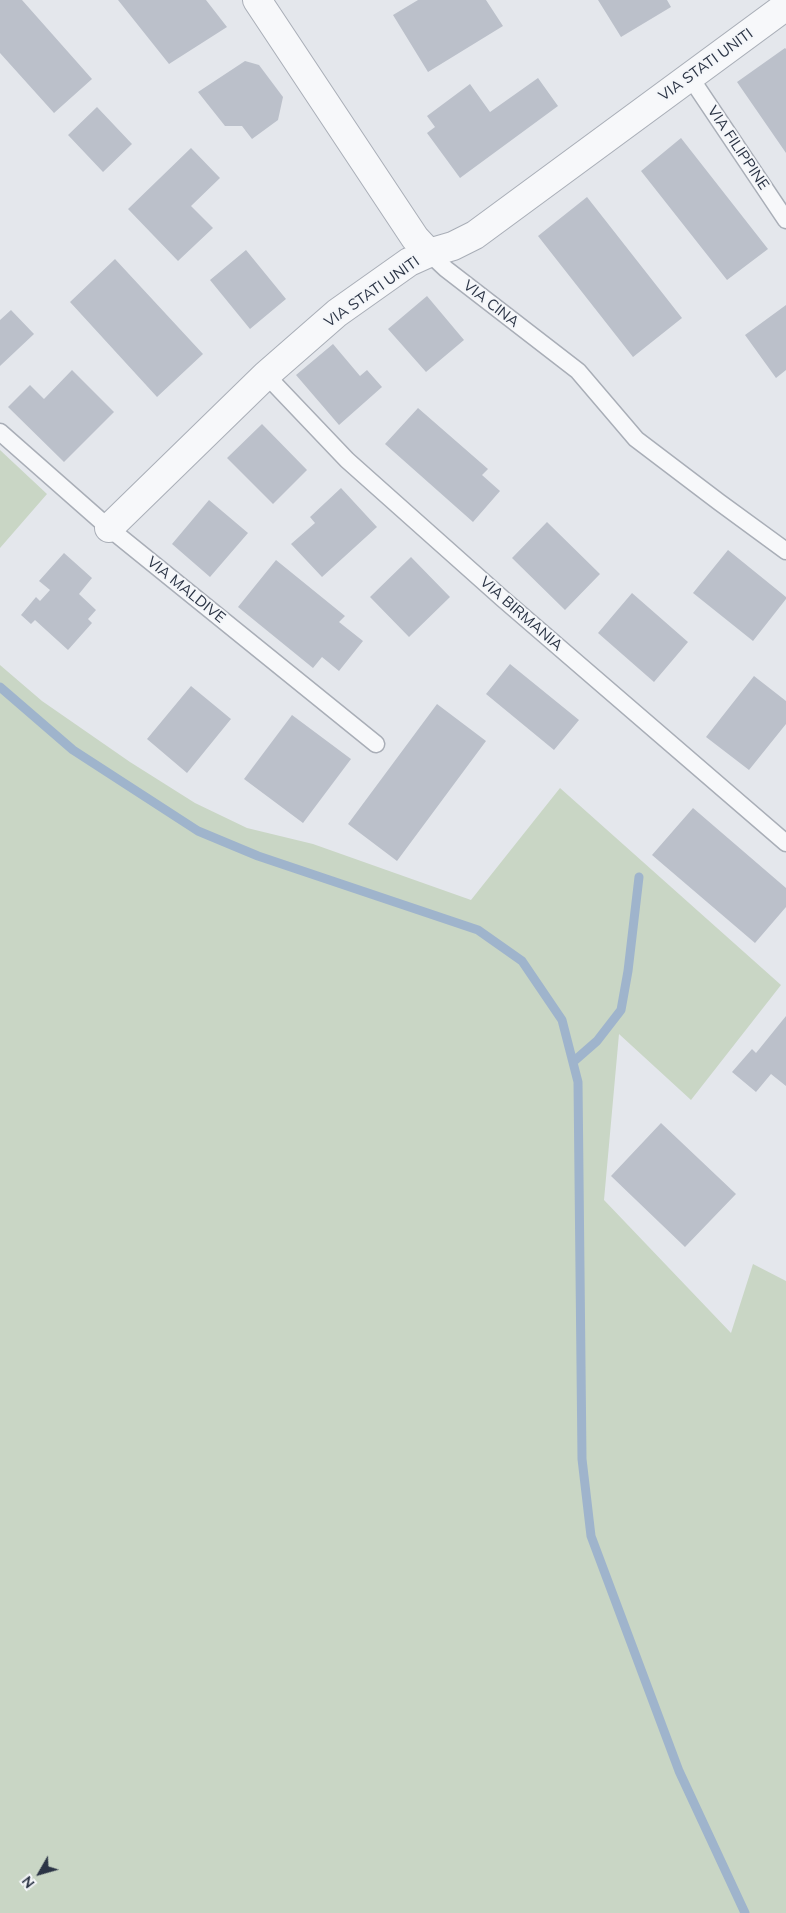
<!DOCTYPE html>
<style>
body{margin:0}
#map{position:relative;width:786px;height:1913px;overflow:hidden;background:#e4e7ec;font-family:Mulish,sans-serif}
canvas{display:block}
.north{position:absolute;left:15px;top:1848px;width:50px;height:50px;-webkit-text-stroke:4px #f4f6f9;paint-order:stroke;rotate:232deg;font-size:14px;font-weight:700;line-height:20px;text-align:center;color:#2b3445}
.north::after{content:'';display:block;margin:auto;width:18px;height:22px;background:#2b3445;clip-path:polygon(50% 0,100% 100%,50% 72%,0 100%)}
</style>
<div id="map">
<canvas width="786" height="1913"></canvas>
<div class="north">N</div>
</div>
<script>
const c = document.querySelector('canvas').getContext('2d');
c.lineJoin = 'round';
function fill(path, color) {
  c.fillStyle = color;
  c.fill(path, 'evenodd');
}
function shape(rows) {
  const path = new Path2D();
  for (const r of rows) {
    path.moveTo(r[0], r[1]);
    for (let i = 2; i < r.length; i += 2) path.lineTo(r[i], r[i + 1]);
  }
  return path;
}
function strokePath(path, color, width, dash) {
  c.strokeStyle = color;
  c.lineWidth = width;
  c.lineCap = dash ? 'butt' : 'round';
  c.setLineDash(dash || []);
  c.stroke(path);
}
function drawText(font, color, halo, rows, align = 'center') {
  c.font = font + ' Mulish,sans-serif';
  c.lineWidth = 4;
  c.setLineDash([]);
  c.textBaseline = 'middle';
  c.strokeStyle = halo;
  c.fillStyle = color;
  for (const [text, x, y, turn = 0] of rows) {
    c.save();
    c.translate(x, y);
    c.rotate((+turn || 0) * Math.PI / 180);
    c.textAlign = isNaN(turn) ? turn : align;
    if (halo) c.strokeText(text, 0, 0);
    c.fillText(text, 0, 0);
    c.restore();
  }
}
const green = shape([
 [0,450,47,494,0,548],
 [0,665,42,701,130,762,195,803,247,828,313,844,471,900,560,788,781,985,691,1100,619,1034,604,1200,731,1333,753,1264,786,1281,786,1913,0,1913]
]);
const stream = shape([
 [0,687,73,750,198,831,258,856,478,930,522,961,562,1020,578,1082,582,1459,591,1536,679,1771,745,1913],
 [573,1062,597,1041,621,1010,628,971,639,877]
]);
const building = shape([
 [0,0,22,0,92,79,54,113,0,53],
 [118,0,206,0,227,27,169,64],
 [418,0,486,0,503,26,428,72,393,15],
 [598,0,667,0,671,7,621,37],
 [785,48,786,49,786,153,737,82],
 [245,61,259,65,283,97,278,120,252,139,242,126,225,126,198,92],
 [538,78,558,106,460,178,427,133,435,127,427,116,470,84,490,112],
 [97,107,132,144,103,172,68,135],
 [681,138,768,249,727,280,641,171],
 [191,148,220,178,191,206,213,228,178,261,128,209],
 [587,197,682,318,633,357,538,236],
 [246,250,286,299,250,329,210,280],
 [115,259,203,354,157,397,70,302],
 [427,296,464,340,426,372,388,329],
 [786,305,786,370,776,378,745,335],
 [11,310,34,334,0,366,0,320],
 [333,344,360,376,367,370,382,387,339,425,296,375],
 [72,370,114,412,64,462,8,407,30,385,44,399],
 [418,408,488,469,482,475,500,491,473,522,385,444],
 [262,424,307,470,273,504,227,458],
 [341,488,377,527,322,577,291,544,315,523,310,517],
 [209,500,248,533,210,577,172,544],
 [547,522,600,574,565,610,512,558],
 [728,550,786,597,786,599,753,641,693,593],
 [64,553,92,578,79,594,96,610,88,619,92,623,68,650,35,620,31,624,21,615,36,597,40,601,50,590,39,581],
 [411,557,450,597,409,637,370,597],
 [276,560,345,616,339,622,363,641,339,671,322,657,313,668,238,607],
 [632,593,688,642,654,682,598,633],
 [510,664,579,720,554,750,486,694],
 [754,676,786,701,786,724,749,770,706,737],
 [191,686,231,719,187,773,147,739],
 [437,704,486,741,397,861,348,824],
 [292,715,351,759,303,823,244,779],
 [693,808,786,888,786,907,755,943,652,855],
 [786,1016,786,1086,771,1074,756,1092,732,1072,752,1049,756,1053],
 [661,1123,736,1194,685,1247,611,1176]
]);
const lane = shape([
 [690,77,786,220],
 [429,253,446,269,578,371,636,439,719,502,786,551],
 [266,375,347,460,503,599,786,843],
 [0,432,109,528,376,744]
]);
const street = shape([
 [257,0,415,238,429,253],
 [109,528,266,375,337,313,409,262,429,253,453,246,475,235,786,6]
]);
const streetNames = [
 ["VIA STATI UNITI",706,65,-36],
 ["VIA FILIPPINE",738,148,56],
 ["VIA STATI UNITI",372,292,-35],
 ["VIA CINA",491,304,38],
 ["VIA MALDIVE",186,590,39],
 ["VIA BIRMANIA",521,614,41]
];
fill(green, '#c9d6c5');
strokePath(stream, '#9fb4cc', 9);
fill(building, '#bbc0ca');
strokePath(lane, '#a9aeb7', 19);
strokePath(street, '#a9aeb7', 30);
strokePath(lane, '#f7f8fa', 16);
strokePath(street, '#f7f8fa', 28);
drawText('15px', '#2b3445', '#f4f6f9', streetNames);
</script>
